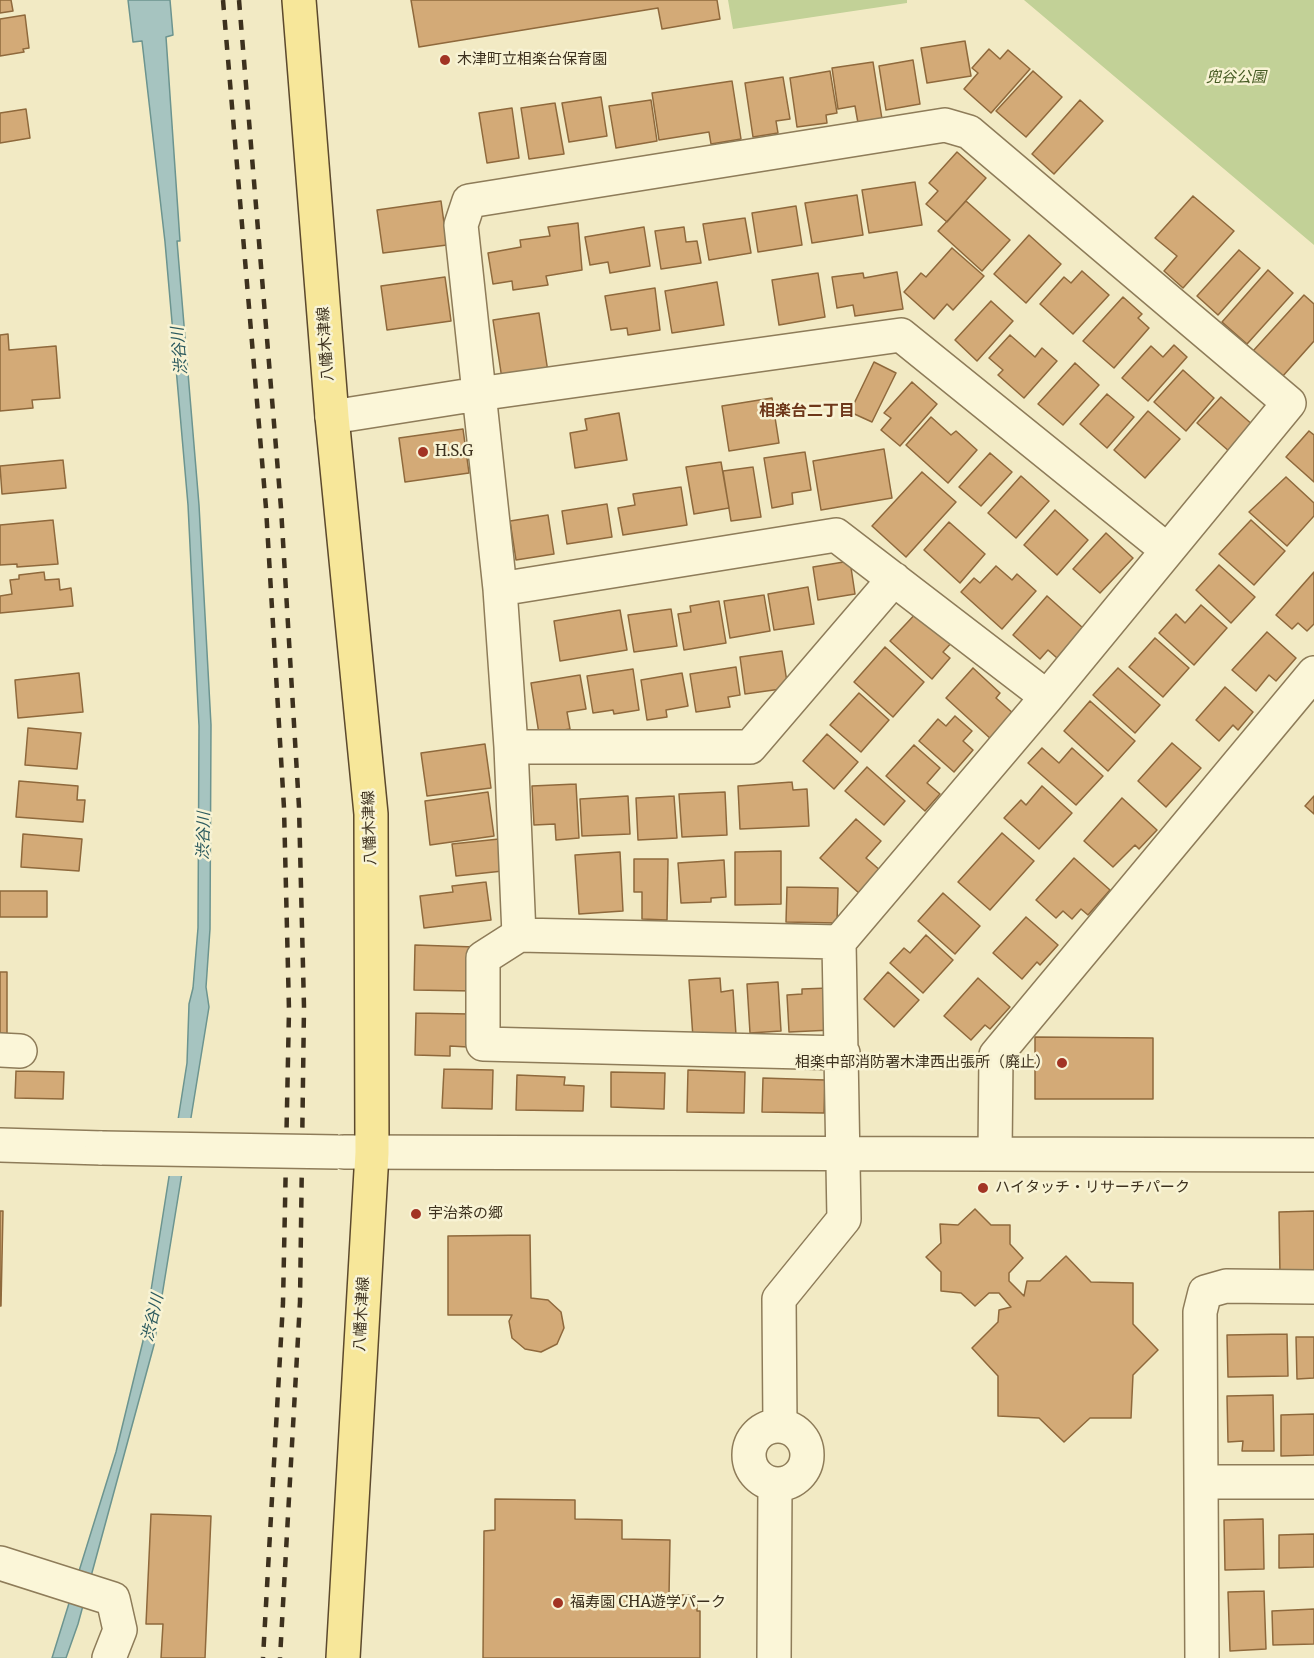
<!DOCTYPE html>
<meta charset="utf-8">
<style>
body{margin:0}
canvas{display:block;background:#f2eac4}
</style>
<canvas width="1314" height="1658"></canvas>
<script>
const c = document.querySelector('canvas').getContext('2d');
c.lineJoin = 'round';
function fill(path, color) {
  c.fillStyle = color;
  c.fill(path, 'evenodd');
}
function shape(rows) {
  const path = new Path2D();
  for (const r of rows) {
    if (r.length === 3) {
      path.moveTo(r[0] + r[2], r[1]);
      path.arc(r[0], r[1], r[2], 0, 2 * Math.PI);
      continue;
    }
    path.moveTo(r[0], r[1]);
    for (let i = 2; i < r.length; i += 2) path.lineTo(r[i], r[i + 1]);
  }
  return path;
}
function strokePath(path, color, width, dash) {
  c.strokeStyle = color;
  c.lineWidth = width;
  c.lineCap = dash ? 'butt' : 'round';
  c.setLineDash(dash || []);
  c.stroke(path);
}
function drawText(font, color, halo, rows, align = 'center') {
  c.font = font + ' Merriweather,"Noto Sans JP",serif';
  c.lineWidth = 5;
  c.setLineDash([]);
  c.textBaseline = 'middle';
  c.strokeStyle = halo;
  c.fillStyle = color;
  for (const [text, x, y, turn = 0] of rows) {
    c.save();
    c.translate(x, y);
    c.rotate((+turn || 0) * Math.PI / 180);
    c.textAlign = isNaN(turn) ? turn : align;
    if (halo) c.strokeText(text, 0, 0);
    c.fillText(text, 0, 0);
    c.restore();
  }
}
const green = shape([
 [728,0,907,0,907,3,733,29],
 [1024,0,1314,0,1314,245]
]);
const water = shape([
 [128,0,170,0,173,35,166,37,180,241,177,241,199,505,211,725,210,929,206,987,209,1007,154,1345,78,1624,66,1658,52,1658,116,1452,143,1341,187,1063,189,1004,193,988,198,928,199,726,188,505,165,242,142,41,133,42,128,0]
]);
const pier = shape([
 [175,1118,195,1118,185,1176,166,1176]
]);
const building = shape([
 [0,0,11,0,13,11,0,13,0,0],
 [411,0,717,0,720,19,662,29,658,8,419,47,411,0],
 [25,15,29,48,23,49,24,52,0,56,0,19,25,15],
 [965,41,971,76,927,83,921,48,965,41],
 [989,49,1000,59,1008,50,1030,69,991,113,964,89,978,73,972,68,989,49],
 [913,60,920,104,886,110,879,66,913,60],
 [873,62,882,119,858,123,855,106,838,109,832,68,873,62],
 [830,71,837,113,826,115,827,123,797,127,790,78,830,71],
 [1033,71,1062,97,1026,137,996,111,1033,71],
 [783,77,790,119,776,121,778,133,753,137,745,83,783,77],
 [732,81,741,139,711,144,709,132,659,140,652,93,732,81],
 [601,97,607,136,569,142,562,103,601,97],
 [651,100,657,141,616,148,609,106,651,100],
 [1080,100,1103,121,1054,174,1032,154,1080,100],
 [555,103,564,154,529,159,521,108,555,103],
 [512,108,519,158,487,163,479,113,512,108],
 [26,109,30,138,0,143,0,113,26,109],
 [957,152,986,178,947,222,926,204,938,191,929,183,957,152],
 [915,182,922,225,869,233,862,190,915,182],
 [857,195,863,235,812,243,805,203,857,195],
 [1193,196,1234,231,1183,288,1164,271,1177,256,1155,238,1193,196],
 [441,201,447,245,383,253,377,210,441,201],
 [966,201,1010,240,982,271,938,231,966,201],
 [796,206,802,245,758,252,752,213,796,206],
 [745,218,751,253,709,260,703,224,745,218],
 [578,223,582,270,546,276,548,285,513,290,512,281,493,284,488,253,521,247,520,240,550,236,548,227,578,223],
 [644,227,650,266,610,273,608,262,590,265,585,237,644,227],
 [684,227,686,242,697,241,701,263,661,269,655,231,684,227],
 [1029,235,1061,264,1026,303,994,274,1029,235],
 [952,248,984,276,953,310,947,304,934,319,904,292,921,273,926,277,952,248],
 [1239,250,1260,268,1218,315,1197,296,1239,250],
 [1268,270,1293,293,1247,344,1222,322,1268,270],
 [1082,271,1109,295,1073,334,1040,304,1064,277,1071,283,1082,271],
 [897,272,903,309,855,316,853,305,837,308,832,277,863,273,864,278,897,272],
 [818,273,825,317,779,325,772,280,818,273],
 [445,277,451,321,387,330,381,286,445,277],
 [717,282,724,325,672,333,665,291,717,282],
 [655,288,660,330,628,335,627,328,611,330,605,296,655,288],
 [1304,295,1314,304,1314,341,1282,377,1253,351,1304,295],
 [1123,297,1142,314,1138,318,1149,328,1114,368,1083,341,1123,297],
 [991,301,1013,321,977,361,955,340,991,301],
 [539,313,548,372,502,379,493,320,539,313],
 [8,334,9,350,56,346,60,398,32,400,33,408,0,411,0,335,8,334],
 [1010,335,1035,357,1042,348,1057,361,1024,398,998,375,1003,370,989,358,1010,335],
 [1174,345,1187,357,1148,401,1122,378,1151,346,1163,357,1174,345],
 [874,362,896,373,872,422,850,412,874,362],
 [1075,363,1099,385,1063,425,1038,404,1075,363],
 [1183,370,1214,398,1186,431,1154,402,1183,370],
 [912,382,937,404,900,446,881,430,891,418,884,413,912,382],
 [1107,394,1134,417,1107,448,1080,424,1107,394],
 [1221,397,1254,426,1230,452,1197,423,1221,397],
 [772,398,779,443,729,451,722,406,772,398],
 [1148,411,1180,439,1145,478,1114,450,1148,411],
 [619,413,627,460,575,468,570,433,587,430,585,419,619,413],
 [931,417,951,435,956,431,977,450,948,483,906,445,931,417],
 [463,429,469,473,405,482,399,438,463,429],
 [1309,431,1314,435,1314,482,1286,457,1309,431],
 [884,449,892,498,821,510,813,461,884,449],
 [805,452,811,490,792,493,793,504,772,508,764,458,805,452],
 [990,453,1012,472,981,506,959,487,990,453],
 [63,460,66,488,2,494,0,466,63,460],
 [721,462,729,508,694,514,686,467,721,462],
 [753,467,761,517,731,521,723,471,753,467],
 [922,472,956,502,906,557,872,526,922,472],
 [1021,476,1049,501,1016,538,988,513,1021,476],
 [1286,477,1314,503,1314,516,1287,546,1249,512,1286,477],
 [681,487,687,525,623,535,618,508,635,505,633,494,681,487],
 [607,504,612,537,567,544,562,511,607,504],
 [1055,510,1088,540,1057,575,1024,545,1055,510],
 [548,515,554,554,516,560,510,521,548,515],
 [53,520,58,564,17,567,17,564,0,565,0,525,53,520],
 [1251,520,1285,551,1254,585,1219,554,1251,520],
 [949,522,985,554,960,583,924,550,949,522],
 [1106,533,1133,558,1100,593,1073,569,1106,533],
 [850,561,855,594,818,600,813,567,850,561],
 [1219,565,1255,597,1231,623,1196,590,1219,565],
 [996,566,1012,580,1017,574,1036,591,1002,629,961,592,974,578,980,583,996,566],
 [44,572,45,580,59,579,60,590,71,588,73,606,0,613,0,596,12,594,10,580,19,579,19,575,44,572],
 [1314,572,1314,624,1307,631,1298,623,1292,629,1276,615,1314,572],
 [808,587,814,624,774,630,768,594,808,587],
 [764,595,770,631,730,638,724,601,764,595],
 [1047,596,1083,628,1057,658,1048,650,1040,659,1013,635,1047,596],
 [719,601,726,643,684,650,678,614,691,612,690,606,719,601],
 [1201,605,1227,628,1194,665,1159,633,1176,614,1185,623,1201,605],
 [671,609,677,646,634,652,628,615,671,609],
 [920,609,954,640,943,652,950,658,932,679,890,641,920,609],
 [620,610,627,650,560,661,554,621,620,610],
 [1267,632,1296,658,1276,681,1269,675,1256,691,1232,670,1267,632],
 [1155,638,1189,668,1163,697,1129,667,1155,638],
 [885,647,924,682,893,717,854,682,885,647],
 [782,651,788,688,745,694,740,657,782,651],
 [736,667,740,695,728,697,730,707,696,712,690,674,736,667],
 [973,668,1000,693,996,698,1015,715,992,740,946,698,973,668],
 [1118,668,1160,705,1135,733,1093,695,1118,668],
 [633,669,639,710,614,714,613,710,593,713,587,676,633,669],
 [79,673,83,712,18,718,15,680,79,673],
 [682,673,688,706,666,710,667,717,647,720,641,680,682,673],
 [580,675,586,709,567,712,570,729,539,734,531,683,580,675],
 [1225,687,1253,712,1238,730,1233,725,1219,741,1196,720,1225,687],
 [859,693,889,720,861,752,830,725,859,693],
 [1090,701,1135,741,1108,771,1064,731,1090,701],
 [955,716,972,731,963,741,973,750,954,772,919,741,938,719,946,726,955,716],
 [28,728,81,733,77,769,25,765,28,728],
 [827,734,858,762,834,789,803,761,827,734],
 [1172,743,1201,768,1166,807,1138,781,1172,743],
 [485,744,491,788,427,796,421,753,485,744],
 [914,745,940,768,927,783,940,794,925,811,886,776,914,745],
 [1042,748,1059,763,1072,748,1103,776,1076,805,1028,763,1042,748],
 [867,767,905,801,884,825,845,791,867,767],
 [19,781,78,786,77,800,85,800,83,822,16,817,19,781],
 [792,782,793,790,807,789,809,826,740,829,738,786,792,782],
 [576,784,579,838,556,840,555,824,534,825,532,786,576,784],
 [1042,786,1072,813,1039,849,1004,818,1021,800,1026,805,1042,786],
 [488,792,494,836,430,845,425,801,488,792],
 [725,792,727,835,682,837,679,794,725,792],
 [628,796,630,834,582,836,580,799,628,796],
 [674,796,677,838,638,840,636,798,674,796],
 [1314,796,1314,814,1305,806,1314,796],
 [1122,798,1157,830,1139,849,1135,845,1113,867,1084,841,1122,798],
 [856,819,881,841,866,858,881,871,860,894,820,858,856,819],
 [1002,833,1034,861,990,910,958,882,1002,833],
 [23,834,82,839,79,871,21,867,23,834],
 [499,839,503,871,456,876,452,844,499,839],
 [781,851,781,904,735,905,735,852,781,851],
 [620,852,623,911,579,914,575,855,620,852],
 [1074,858,1110,890,1088,915,1081,909,1072,919,1063,911,1056,918,1036,900,1074,858],
 [634,859,668,859,667,920,642,919,642,892,634,892,634,859],
 [724,860,726,897,711,898,711,902,681,903,678,863,724,860],
 [486,882,491,920,424,928,420,896,453,892,452,886,486,882],
 [787,887,838,888,837,923,786,922,787,887],
 [0,891,47,891,47,917,0,917,0,891],
 [943,893,980,926,955,954,918,921,943,893],
 [1026,917,1058,945,1040,965,1037,962,1022,979,993,953,1026,917],
 [926,935,953,960,923,993,890,963,904,948,910,953,926,935],
 [415,945,475,947,474,991,414,990,415,945],
 [0,972,7,972,7,1037,0,1037,0,972],
 [888,972,919,1000,894,1027,864,999,888,972],
 [720,978,721,992,733,990,736,1035,693,1038,689,980,720,978],
 [978,978,1010,1007,990,1029,985,1025,971,1040,944,1016,978,978],
 [778,982,781,1031,750,1033,747,984,778,982],
 [829,988,832,1030,789,1032,787,995,802,994,802,989,829,988],
 [416,1013,469,1014,468,1047,450,1046,450,1056,415,1055,416,1013],
 [1035,1037,1153,1038,1153,1099,1035,1099,1035,1037],
 [444,1069,493,1070,492,1109,442,1108,444,1069],
 [688,1070,745,1072,744,1113,687,1112,688,1070],
 [16,1071,64,1072,63,1099,15,1098,16,1071],
 [611,1072,665,1073,664,1109,611,1107,611,1072],
 [517,1075,565,1077,564,1085,584,1086,583,1111,516,1110,517,1075],
 [763,1078,825,1080,824,1113,762,1112,763,1078],
 [975,1209,991,1225,1010,1225,1010,1244,1023,1258,1009,1273,1009,1281,1024,1296,1027,1281,1040,1281,1066,1256,1091,1282,1133,1283,1133,1324,1158,1350,1133,1375,1131,1418,1090,1418,1064,1442,1039,1418,998,1416,998,1376,972,1348,998,1322,999,1310,1011,1307,999,1293,989,1293,975,1306,961,1293,941,1291,941,1272,926,1257,941,1243,940,1224,958,1225,975,1209],
 [0,1211,3,1211,1,1306,0,1306,0,1211],
 [1314,1211,1314,1273,1280,1274,1279,1212,1314,1211],
 [530,1235,531,1298,548,1300,561,1312,564,1328,557,1344,541,1352,525,1349,512,1338,509,1321,512,1315,448,1315,448,1236,530,1235],
 [1287,1334,1288,1376,1228,1377,1227,1335,1287,1334],
 [1296,1337,1314,1337,1314,1378,1297,1379,1296,1337],
 [1273,1395,1274,1451,1242,1451,1243,1441,1228,1442,1227,1396,1273,1395],
 [1314,1414,1314,1455,1281,1456,1281,1415,1314,1414],
 [495,1499,575,1500,575,1519,622,1520,622,1539,670,1540,669,1595,697,1595,697,1611,700,1611,700,1658,483,1658,484,1531,495,1530,495,1499],
 [151,1514,211,1516,205,1658,161,1658,163,1624,146,1624,151,1514],
 [1263,1519,1264,1569,1225,1570,1224,1520,1263,1519],
 [1314,1534,1314,1567,1279,1568,1279,1535,1314,1534],
 [1264,1591,1266,1649,1230,1651,1228,1592,1264,1591],
 [1314,1609,1314,1644,1273,1645,1272,1611,1314,1609]
]);
const minor = shape([
 [332,417,478,394,901,335,1167,550],
 [500,589,836,535,1047,697],
 [511,747,750,747,894,579],
 [519,935,483,958,483,1044,843,1053],
 [0,1050,20,1051],
 [0,1145,102,1148],
 [344,1152,1314,1155],
 [995,1154,996,1055,1314,673],
 [778,1455,29],
 [780,1426,779,1299,844,1219,839,942,1047,697,1289,403,969,132,945,125,469,201,461,225,500,589,511,747,519,935,839,942],
 [1203,1482,1314,1482],
 [0,1563,113,1599,120,1630,109,1658],
 [774,1658,775,1484],
 [1202,1658,1200,1312,1205,1292,1226,1286,1314,1287]
]);
const major = shape([
 [299,0,332,417,371,814,372,1153,343,1658]
]);
const rail = shape([
 [223,0,266,508,284,808,289,1010,283,1303,263,1658],
 [239,0,281,508,299,807,304,1007,300,1302,280,1658]
]);
const minorBridge = shape([
 [102,1148,338,1152]
]);
const markers = [
 [445,60,6,"#a23424"],
 [423,452,6,"#a23424"],
 [1062,1063,6,"#a23424"],
 [983,1188,6,"#a23424"],
 [416,1214,6,"#a23424"],
 [558,1603,6,"#a23424"]
];
const poiNames = [
 ["木津町立相楽台保育園",457,60],
 ["H.S.G",435,452],
 ["相楽中部消防署木津西出張所（廃止）",1050,1063,"right"],
 ["ハイタッチ・リサーチパーク",995,1188],
 ["宇治茶の郷",428,1214],
 ["福寿園 CHA遊学パーク",570,1603]
];
const parkNames = [
 ["兜谷公園",1236,78]
];
const streetNames = [
 ["八幡木津線",326,344,-94],
 ["八幡木津線",370,828,-92],
 ["八幡木津線",362,1314,-87]
];
const waterNames = [
 ["渋谷川",180,351,-95],
 ["渋谷川",204,836,-89],
 ["渋谷川",153,1318,-77]
];
const neighbourhoodNames = [
 ["相楽台二丁目",807,411]
];
fill(green, '#c2d197');
fill(water, '#a6c4c0');
strokePath(water, '#6c948f', 1.5);
fill(pier, '#f2eac4');
fill(building, '#d3aa77');
strokePath(building, '#8f693c', 1.5);
strokePath(minor, '#8e7c59', 36);
strokePath(major, '#5c492d', 36);
strokePath(minor, '#fbf6d8', 33);
strokePath(major, '#f7e79a', 33);
strokePath(rail, '#3d311e', 4.5, [10, 10]);
strokePath(minorBridge, '#8e7c59', 36, []);
strokePath(minorBridge, '#fbf6d8', 33);
for (const [x, y, r, color] of markers) {
  const dot = new Path2D();
  dot.arc(x, y, r, 0, 2 * Math.PI);
  c.fillStyle = color;
  c.fill(dot);
  strokePath(dot, '#f8f3d4', 2);
}
drawText('15px', '#3d311e', '#f8f3d4', poiNames, 'left');
drawText('italic 15px', '#455b23', '#f8f3d4', parkNames);
drawText('15px', '#3d311e', '#f8f3d4', streetNames);
drawText('italic 16px', '#2c5a5e', '#f8f3d4', waterNames);
drawText('bold 16px', '#6d371a', '#f8f3d4', neighbourhoodNames);
</script>
